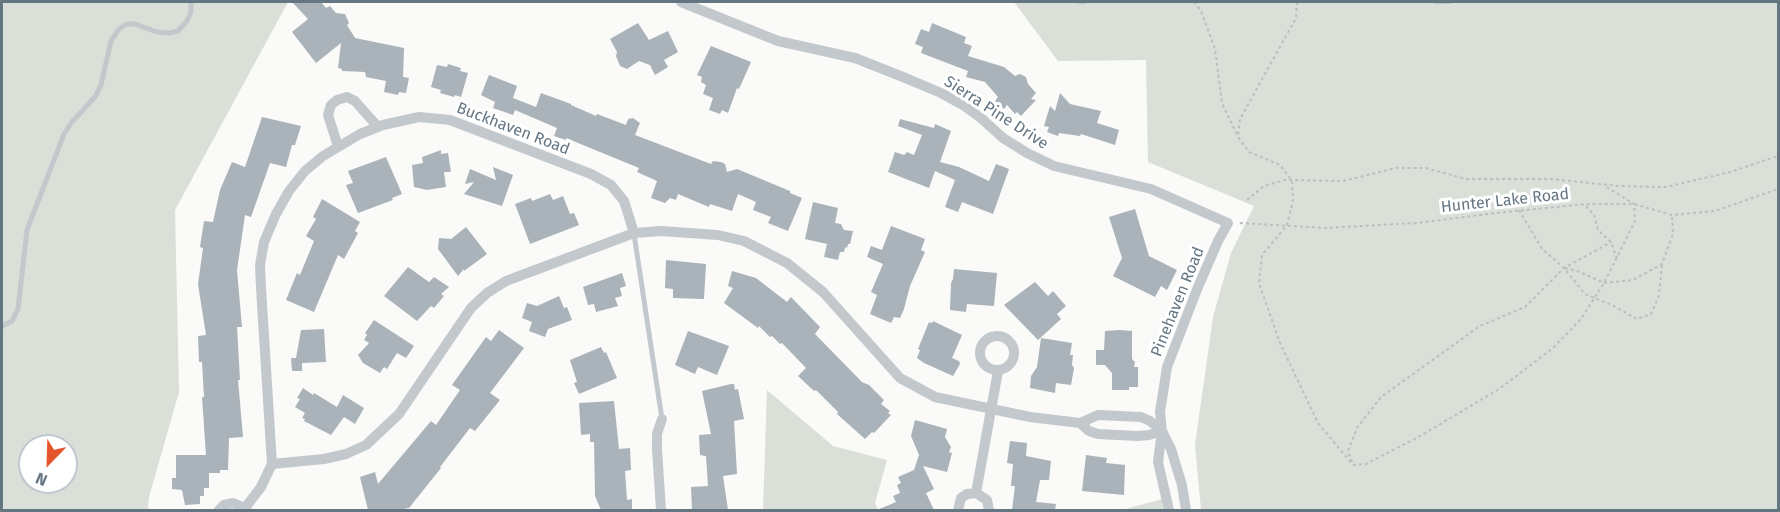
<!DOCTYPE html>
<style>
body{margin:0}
#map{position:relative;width:1780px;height:512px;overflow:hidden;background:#fafaf8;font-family:"Fira Sans",sans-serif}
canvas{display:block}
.frame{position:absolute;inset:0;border:3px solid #657683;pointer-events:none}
.north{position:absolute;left:18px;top:434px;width:60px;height:60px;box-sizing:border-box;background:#fff;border:2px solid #c1c8cd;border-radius:50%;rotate:203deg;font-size:16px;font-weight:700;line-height:24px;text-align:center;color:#657683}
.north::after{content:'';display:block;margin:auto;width:21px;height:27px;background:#e4572e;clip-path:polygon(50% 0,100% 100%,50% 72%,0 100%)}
</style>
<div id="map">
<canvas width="1780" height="512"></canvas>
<div class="frame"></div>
<div class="north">N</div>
</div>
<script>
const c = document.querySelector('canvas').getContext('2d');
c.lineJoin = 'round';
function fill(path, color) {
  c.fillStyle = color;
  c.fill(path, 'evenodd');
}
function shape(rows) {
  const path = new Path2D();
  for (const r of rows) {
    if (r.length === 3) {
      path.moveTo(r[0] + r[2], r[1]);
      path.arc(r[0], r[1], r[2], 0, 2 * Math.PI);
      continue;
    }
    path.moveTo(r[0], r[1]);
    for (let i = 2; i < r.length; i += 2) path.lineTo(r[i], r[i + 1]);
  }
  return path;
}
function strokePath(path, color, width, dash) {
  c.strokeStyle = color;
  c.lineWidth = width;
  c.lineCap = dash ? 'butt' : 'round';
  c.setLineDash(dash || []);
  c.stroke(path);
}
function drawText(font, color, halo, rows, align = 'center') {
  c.font = font + ' "Fira Sans",sans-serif';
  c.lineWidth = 6;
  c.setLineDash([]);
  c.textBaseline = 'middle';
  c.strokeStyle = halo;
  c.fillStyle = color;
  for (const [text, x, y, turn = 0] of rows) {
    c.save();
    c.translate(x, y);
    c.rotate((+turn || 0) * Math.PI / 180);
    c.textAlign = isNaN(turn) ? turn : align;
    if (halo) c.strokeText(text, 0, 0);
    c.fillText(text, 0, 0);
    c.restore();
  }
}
const green = shape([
 [2,2,288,2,175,210,179,392,149,497,148,510,2,510],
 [30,446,66,446,66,482,30,482],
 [1014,2,1778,2,1778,510,1201,510,1195,445,1213,317,1231,253,1254,206,1148,162,1146,60,1058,61],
 [767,390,833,446,887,460,875,503,878,510,763,510],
 [1162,499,1163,510,1122,510]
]);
const stream = shape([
 [1080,2,1085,2],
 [1435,2,1450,2]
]);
const building = shape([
 [292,2,321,2,326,8,330,6,336,13,345,14,349,23,347,25,355,38,404,48,403,77,409,78,406,93,399,92,398,95,384,92,386,81,366,77,365,72,342,71,342,69,338,68,341,43,316,63,292,32,308,19],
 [638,23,649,40,668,31,678,52,664,60,668,67,655,75,650,65,639,61,627,69,620,66,616,56,617,52,610,39],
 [932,23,966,37,964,43,972,46,968,56,1004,67,1015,76,1020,74,1026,77,1028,84,1036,93,1031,99,1036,100,1021,116,1017,112,1015,114,1007,105,1004,109,995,101,998,97,985,82,966,77,968,71,921,53,923,47,915,44,921,29,929,32],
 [711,46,751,62,739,89,737,88,728,113,722,110,720,114,709,110,713,98,703,94,706,85,701,82,702,77,697,75],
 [448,64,461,68,460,71,468,73,461,97,455,95,454,97,440,93,441,90,431,87,437,65,447,67],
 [489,75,517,86,513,98,536,107,541,93,571,104,571,105,596,116,597,114,626,125,628,119,633,118,640,123,635,135,711,164,713,161,721,162,725,164,727,172,737,169,790,191,790,193,802,198,788,231,768,223,771,217,753,210,756,202,738,194,732,211,710,204,709,207,678,194,676,200,670,198,665,203,651,198,657,181,637,172,639,168,566,138,566,140,554,136,557,128,515,110,513,115,493,108,495,102,481,95],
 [1060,93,1070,104,1101,111,1097,123,1119,130,1115,145,1081,134,1080,136,1059,133,1058,136,1047,132,1049,127,1044,126,1050,106,1055,111],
 [262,117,301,126,295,145,292,145,286,167,270,163,251,217,245,215,237,270,242,327,237,327,240,380,238,380,243,437,229,438,228,470,220,470,220,473,209,473,209,488,204,488,204,496,200,496,200,504,185,505,182,490,172,489,172,478,176,478,176,455,206,455,202,397,204,397,202,362,199,362,198,336,206,335,198,284,203,248,200,247,204,221,213,222,220,190,232,162,245,167],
 [900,119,934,128,935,124,951,131,940,162,959,167,989,181,996,164,1009,169,993,214,962,202,958,212,945,207,955,180,935,171,929,188,888,172,895,152,904,155,907,152,914,155,922,135,898,126],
 [441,150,441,154,448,153,451,172,444,172,446,187,427,190,414,187,412,165,423,163,422,157],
 [386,157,402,194,392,198,393,200,358,213,346,185,353,183,348,171],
 [493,167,513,175,502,206,464,194,474,182,465,184,470,169,496,180],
 [550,194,553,200,563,196,570,214,574,213,579,225,530,244,515,204,531,198,532,201],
 [322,199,360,222,355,231,358,233,344,259,338,255,314,312,286,300,297,273,300,275,314,241,306,236,316,219,313,217],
 [813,202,838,208,835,223,841,224,844,230,853,231,850,244,848,244,847,248,845,247,844,252,840,252,838,260,824,257,827,244,805,239],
 [1135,209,1149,256,1177,270,1167,290,1161,286,1155,297,1113,276,1122,258,1109,217],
 [891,226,925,239,921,250,925,252,910,286,904,309,900,318,894,317,891,323,870,314,877,295,871,292,883,264,867,257,871,246,882,250],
 [466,227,487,254,464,271,464,269,458,276,438,249,439,238,451,239],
 [666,260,706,264,704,299,673,298,673,289,665,288],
 [408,267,429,282,434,277,449,287,441,294,444,296,434,308,431,306,417,321,384,296],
 [954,269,997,273,994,306,967,304,966,312,950,310,951,283,953,279],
 [732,271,756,278,787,302,791,297,820,327,815,334,862,382,869,385,884,400,881,404,890,411,888,413,891,415,874,433,872,432,865,439,837,414,838,412,816,390,814,391,798,376,806,368,782,343,780,344,772,336,770,337,759,326,758,328,724,303,733,288,728,286],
 [622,273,626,286,620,288,622,296,615,298,618,306,596,312,594,304,588,305,583,287],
 [1035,282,1048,296,1053,291,1066,306,1057,314,1061,319,1038,340,1004,305],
 [559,296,564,308,567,307,572,320,548,329,545,337,529,331,532,322,522,318,527,303,537,306],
 [374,320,414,346,406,358,397,353,387,369,384,367,380,373,363,363,358,355,369,343,364,340,367,335,365,333],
 [933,321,962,335,952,358,959,361,960,364,953,376,924,363,917,358,920,350,918,349,929,322,932,323],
 [324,329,326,362,302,363,302,371,292,371,291,358,296,358,301,330],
 [499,330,524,348,490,393,500,400,475,431,470,428,440,467,441,468,409,508,399,510,368,510,360,477,375,472,378,484,431,421,436,425,460,390,452,385,486,337,491,341],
 [1120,330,1132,331,1132,359,1135,362,1134,367,1138,367,1138,387,1129,387,1129,390,1112,390,1112,373,1105,365,1096,365,1096,350,1104,350,1105,331],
 [688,331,729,346,717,375,698,367,695,374,675,365],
 [1041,338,1072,343,1070,355,1073,355,1072,365,1074,368,1071,385,1056,383,1055,393,1030,388,1031,376,1037,367],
 [601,347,604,353,606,352,617,378,579,394,574,383,577,382,570,360],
 [731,384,734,384,735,390,738,389,744,419,734,421,737,474,723,476,728,510,692,510,691,487,708,486,706,456,700,455,699,435,711,434,702,391],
 [303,388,313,395,314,393,337,407,343,395,364,408,355,424,344,417,331,435,304,421,305,419,302,418,305,413,295,407,300,399,297,398],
 [614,401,619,449,630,448,631,470,625,471,627,500,632,499,632,510,601,510,595,496,594,442,590,442,590,434,581,435,579,403],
 [915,420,947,429,945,437,951,447,949,452,952,453,947,472,923,466,934,489,926,493,934,510,877,510,896,502,893,496,900,493,897,485,901,483,898,477,914,470,919,455,911,436],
 [1010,441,1027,443,1026,456,1051,461,1049,480,1040,480,1036,502,1056,504,1055,510,1012,510,1015,486,1011,486,1013,464,1007,463],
 [1086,455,1107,458,1106,463,1125,465,1124,495,1082,491]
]);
const path = shape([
 [1194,2,1201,11,1215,49,1222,103,1238,137],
 [1297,2,1296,18,1240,119,1238,137,1249,152,1280,165,1292,181,1293,201,1287,225,1262,255,1259,283,1280,343,1318,423,1353,465],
 [1247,200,1264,186,1285,180,1343,181,1396,168,1426,168,1466,179,1551,179,1619,186,1666,187,1730,172,1778,156],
 [1586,206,1594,215,1598,230,1611,242,1617,259],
 [1519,210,1542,249,1564,268,1585,294,1614,306,1637,319,1651,314,1659,295,1662,264],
 [1240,223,1326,228,1416,223,1496,213,1586,204,1634,204,1672,215,1715,211,1778,189],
 [1565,268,1580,272,1604,283,1633,280,1662,264,1673,234,1672,215],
 [1352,462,1348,451,1357,428,1381,397,1480,326,1525,307,1564,268,1611,242],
 [1353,465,1366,464,1422,435,1499,389,1553,348,1581,319,1604,283,1635,221,1634,204,1605,186]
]);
const lane = shape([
 [634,234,662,419],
 [2,326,12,321,18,309,27,230,39,199,64,134,71,123,95,97,101,85,111,41,119,29,127,24,135,24,157,32,169,33,178,31,187,21,191,12,191,2]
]);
const street = shape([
 [681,2,778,41,855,58,903,77,941,93,963,105,981,118,1003,138,1027,153,1054,166,1151,189,1228,223,1218,241,1198,287,1167,367,1160,412,1162,431,1158,462,1169,510],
 [338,146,328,115,331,105,337,100,347,97,355,101,378,127],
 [997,353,17],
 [1080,423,1098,415,1141,417,1150,421,1162,431,1171,449,1182,485,1186,510],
 [272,464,324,459,346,454,366,445,399,414,471,308,487,293,506,281,634,233,661,231,718,235,744,241,787,263,823,292,900,378,935,397,1030,417,1080,423,1089,431,1098,434,1138,436,1149,435,1162,431],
 [976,493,998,371],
 [245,508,261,487,272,464,261,288,260,265,264,242,276,214,289,191,305,171,323,156,360,134,383,125,419,117,450,120,591,174,611,185,624,201,634,233],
 [219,510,224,505,233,503,245,508,247,510],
 [661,510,657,449,657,434,662,419],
 [958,510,961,498,967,494,976,493,987,500,989,510]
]);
const streetNames = [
 ["Sierra Pine Drive",996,113,33],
 ["Buckhaven Road",513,129,21],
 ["Hunter Lake Road",1505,201,-6],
 ["Pinehaven Road",1178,302,-68]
];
fill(green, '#dadfd7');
strokePath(stream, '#bbc7cb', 4);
fill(building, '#aab3b9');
strokePath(path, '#bbbfc2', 2, [3, 3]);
strokePath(lane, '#c3c8cc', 5);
strokePath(street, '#c3c8cc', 10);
drawText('16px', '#657683', '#fff', streetNames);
</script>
